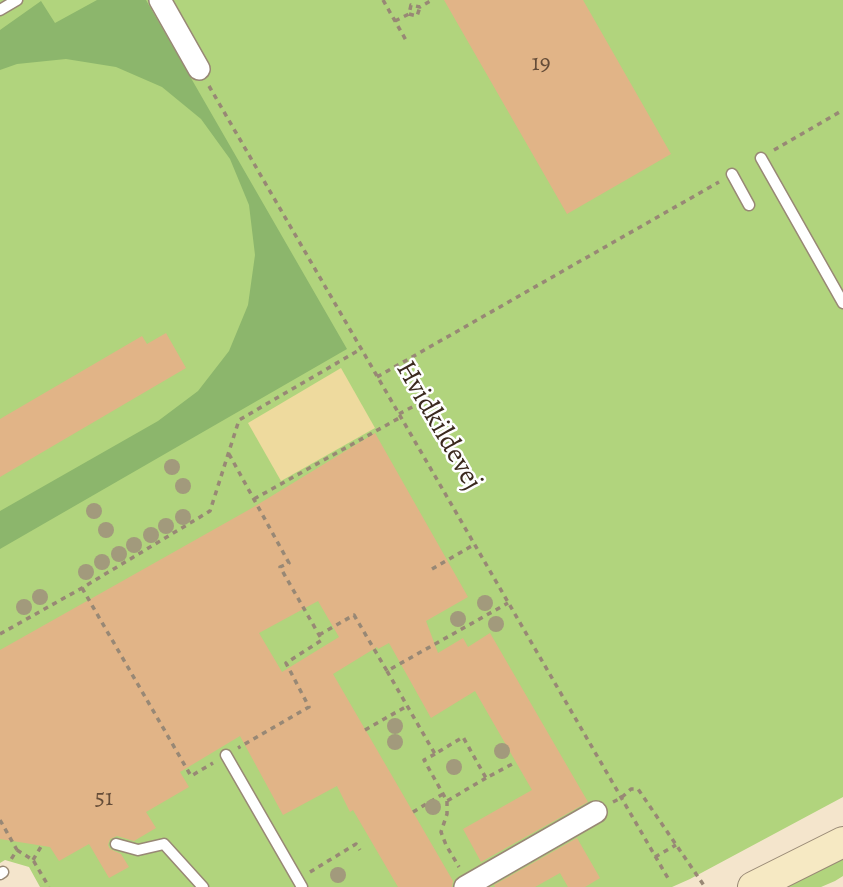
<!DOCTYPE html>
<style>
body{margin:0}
canvas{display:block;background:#f4e5cc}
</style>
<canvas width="843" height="887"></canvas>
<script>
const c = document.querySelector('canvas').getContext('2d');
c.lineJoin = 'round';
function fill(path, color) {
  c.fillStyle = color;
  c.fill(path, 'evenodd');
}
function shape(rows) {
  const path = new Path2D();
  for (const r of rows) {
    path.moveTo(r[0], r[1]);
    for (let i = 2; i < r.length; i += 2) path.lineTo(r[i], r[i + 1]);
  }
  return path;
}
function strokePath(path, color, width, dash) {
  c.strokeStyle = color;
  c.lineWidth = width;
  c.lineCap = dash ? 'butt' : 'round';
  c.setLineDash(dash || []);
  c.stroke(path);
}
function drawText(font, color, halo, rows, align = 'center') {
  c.font = font + ' Alegreya,serif';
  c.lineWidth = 5;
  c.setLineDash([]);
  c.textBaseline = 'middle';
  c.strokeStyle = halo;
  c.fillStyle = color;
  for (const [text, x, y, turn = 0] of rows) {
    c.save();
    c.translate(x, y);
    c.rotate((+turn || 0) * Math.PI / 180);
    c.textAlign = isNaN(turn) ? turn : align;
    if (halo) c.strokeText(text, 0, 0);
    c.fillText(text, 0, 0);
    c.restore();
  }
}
const green = shape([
 [0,0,843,0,843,797,690,879,672,887,40,887,29,867,5,860,0,863],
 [843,856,843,876,835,881,821,887,781,887]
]);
const forest = shape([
 [97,0,146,0,347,349,0,549,0,511,158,421,198,391,229,351,248,305,255,255,249,205,230,159,201,119,162,87,116,67,66,59,17,64,0,70,0,30,41,1,55,23]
]);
const sand = shape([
 [341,368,375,428,281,481,248,423]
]);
const building = shape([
 [444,0,583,0,671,154,567,214],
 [166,333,186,368,0,477,0,419,142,336,147,344],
 [375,433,468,597,426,621,438,653,463,638,468,647,490,633,588,802,481,862,463,829,532,790,475,691,431,718,389,643,378,649,377,647,333,674,453,881,452,887,398,887,353,810,350,812,337,786,283,815,240,736,180,772,189,787,146,812,156,828,134,841,117,836,110,839,108,845,110,849,121,854,129,867,109,878,89,844,59,861,50,847,0,839,0,650,252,508],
 [318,601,339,637,282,672,259,633],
 [577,838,600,878,585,887,568,887,560,873,535,887,495,887,494,885]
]);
const path = shape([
 [383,0,407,42],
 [409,14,417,16,420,7],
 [395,21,409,14,411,5,420,7,432,0],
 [209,86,669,880],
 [774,150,843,110],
 [377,377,719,182],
 [399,414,431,397],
 [229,454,289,563,280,567,322,640,286,663,309,707,238,748],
 [254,499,401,417],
 [432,569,475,544],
 [82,588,191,776,213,763],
 [0,634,82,588,210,511,239,420,361,349],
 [319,635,354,615,387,671,508,603],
 [387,671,435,754,463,737,486,778,516,762],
 [365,730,407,706],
 [435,754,424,760,447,801,486,778],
 [447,801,447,814,441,832,446,845,459,867],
 [613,802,621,798,631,789,638,789,705,887],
 [413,812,443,794],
 [0,820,17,850,10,861],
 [17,850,33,860,49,887],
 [655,857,676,845],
 [33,860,42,845],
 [310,872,356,844,360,850]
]);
const lane = shape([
 [0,10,17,0],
 [761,158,843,303],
 [732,174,749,205],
 [226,755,302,887],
 [116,844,138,850,164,844,203,887],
 [0,874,3,872]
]);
const street = shape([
 [160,0,199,69],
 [465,887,596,812]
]);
const secondary = shape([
 [753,887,843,842]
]);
const trees = [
 [172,467],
 [183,486],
 [94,511],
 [183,517],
 [166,526],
 [106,530],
 [151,535],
 [134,545],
 [119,554],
 [102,562],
 [86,572],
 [40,597],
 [485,603],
 [24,607],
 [458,619],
 [496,624],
 [395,726],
 [395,742],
 [502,751],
 [454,767],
 [433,807],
 [338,875]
];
const numberNames = [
 ["19",541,64],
 ["51",104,799]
];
const streetNames = [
 ["Hvidkildevej",438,426,60]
];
fill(green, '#b1d47d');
fill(forest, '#8cb66c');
fill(sand, '#eeda9e');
fill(building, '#e1b487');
strokePath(lane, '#988875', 13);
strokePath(street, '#988875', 24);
strokePath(secondary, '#988875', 32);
strokePath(path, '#988875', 3.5, [5, 5]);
strokePath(lane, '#fff', 10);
strokePath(street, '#fff', 21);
strokePath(secondary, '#f6e9c3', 30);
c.fillStyle = '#a29a7c';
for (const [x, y] of trees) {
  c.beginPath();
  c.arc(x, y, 8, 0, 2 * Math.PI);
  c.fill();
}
drawText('24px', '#644c38', null, numberNames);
drawText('28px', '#3b2a1e', '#fff', streetNames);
</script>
